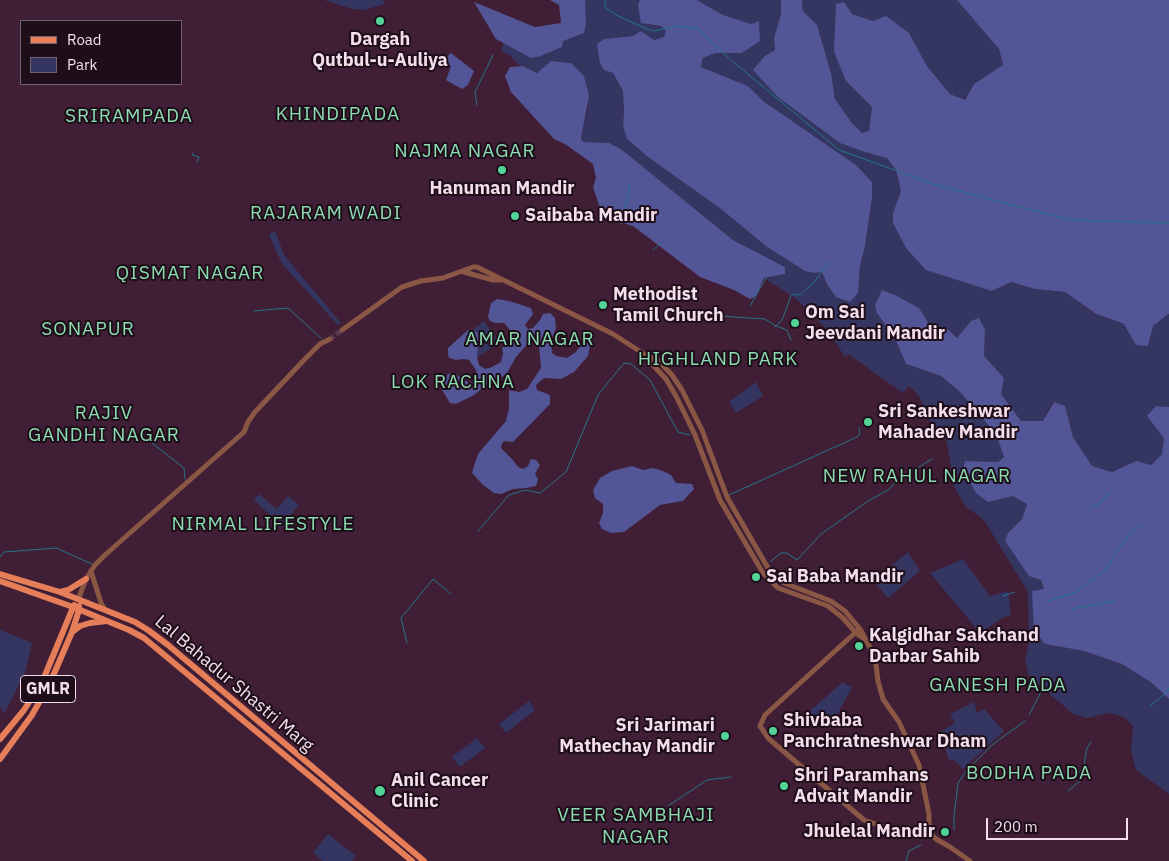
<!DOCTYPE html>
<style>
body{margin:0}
#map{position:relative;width:1169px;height:861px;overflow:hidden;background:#401e35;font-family:"IBM Plex Sans",sans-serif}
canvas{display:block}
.legend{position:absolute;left:20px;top:20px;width:162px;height:65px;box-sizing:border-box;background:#1d0e19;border:1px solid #73616d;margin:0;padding:6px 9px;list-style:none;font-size:15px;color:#f5deec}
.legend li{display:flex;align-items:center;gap:10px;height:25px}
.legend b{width:25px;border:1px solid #73616d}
.scale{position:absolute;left:986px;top:818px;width:142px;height:22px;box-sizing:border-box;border:2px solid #f5deec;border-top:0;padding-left:6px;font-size:15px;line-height:18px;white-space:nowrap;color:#f5deec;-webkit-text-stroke:4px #1d0e19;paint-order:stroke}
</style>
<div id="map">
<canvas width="1169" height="861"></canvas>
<ul class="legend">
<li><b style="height:6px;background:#e67e59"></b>Road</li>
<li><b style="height:14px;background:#343661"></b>Park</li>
</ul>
<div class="scale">200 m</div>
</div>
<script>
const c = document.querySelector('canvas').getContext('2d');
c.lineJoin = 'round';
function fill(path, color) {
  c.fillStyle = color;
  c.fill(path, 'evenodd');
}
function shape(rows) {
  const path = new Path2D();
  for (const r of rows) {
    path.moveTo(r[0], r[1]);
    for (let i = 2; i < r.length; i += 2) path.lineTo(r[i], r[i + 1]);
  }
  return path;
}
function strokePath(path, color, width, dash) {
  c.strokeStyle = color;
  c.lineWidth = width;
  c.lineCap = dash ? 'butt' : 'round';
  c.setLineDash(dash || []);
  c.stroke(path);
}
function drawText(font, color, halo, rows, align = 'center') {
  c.font = font + ' "IBM Plex Sans",sans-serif';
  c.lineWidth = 4;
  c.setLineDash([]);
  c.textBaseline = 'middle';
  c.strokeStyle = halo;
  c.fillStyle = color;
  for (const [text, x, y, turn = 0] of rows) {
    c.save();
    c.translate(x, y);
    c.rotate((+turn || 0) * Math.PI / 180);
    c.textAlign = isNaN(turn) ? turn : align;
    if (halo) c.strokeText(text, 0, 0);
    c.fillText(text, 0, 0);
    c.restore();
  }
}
const green = shape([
 [324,0,384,0,385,4,364,10,352,9],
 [585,0,640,0,638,5,650,25,661,26,666,31,664,37,654,40,641,31,633,36,604,39,604,70,613,73,623,91,624,101,623,126,627,139,648,157,721,209,767,247,805,271,814,273,822,272,827,284,858,293,860,266,865,246,872,198,872,182,856,165,763,101,748,86,701,67,703,58,715,53,742,53,760,41,759,21,751,24,723,15,697,0,781,0,781,14,774,38,775,50,765,56,865,152,887,157,896,170,901,191,893,213,992,291,1011,282,1035,289,1065,292,1095,314,1124,324,1148,346,1153,326,1168,313,1169,314,1169,407,1156,406,1164,438,1163,454,1150,465,1136,461,1112,472,1092,466,1073,437,1065,406,1053,402,1043,421,1021,421,1001,394,1004,378,984,356,985,330,971,321,958,338,949,330,929,325,919,308,877,313,896,341,906,364,941,376,960,392,996,433,1004,457,998,462,965,461,1027,504,1022,519,1008,533,1041,580,1044,590,1045,644,1084,651,1122,664,1152,683,1169,699,1169,794,1136,770,1131,751,1133,726,1124,717,1109,713,1087,718,1073,714,1029,676,1025,660,1029,644,1028,592,984,520,965,506,954,486,947,442,929,419,919,396,909,386,903,393,848,354,845,357,829,332,805,307,795,298,764,278,785,274,785,267,733,240,621,149,609,143,583,142,581,138,583,128,588,107,584,76,571,63,551,61,537,73,524,66,520,66,509,55,501,51,504,42,531,58,538,57,563,41,585,9],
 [802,0,957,0,999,49,1003,66,974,84,965,100,950,94,927,66,909,33,852,14,837,4,836,27,846,81,872,107,869,132,862,133,852,123,835,99,831,73,817,25,803,11],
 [275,230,284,255,341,323,338,325,282,264,269,235],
 [484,321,499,342,473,361,458,341],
 [756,382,763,396,736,413,729,402],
 [259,494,277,509,288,496,299,505,280,528,269,519,271,516,254,500],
 [908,552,920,571,888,598,873,581],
 [963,559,990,596,1008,591,1011,615,1004,617,980,633,930,573],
 [0,630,32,643,25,673,4,714,0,706],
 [843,682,852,688,840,709,835,724,816,725,804,716],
 [529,701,535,710,506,733,499,724],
 [974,702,977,713,984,709,1004,731,963,769,954,760,949,761,940,732,955,723,950,714],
 [477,738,485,748,460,767,452,757],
 [328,834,356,856,352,861,323,861,313,853]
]);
const forest = shape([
 [550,0,585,0,586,24,584,33,563,41,562,47,538,57,531,58,496,39,474,2,535,27,561,23,559,5],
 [640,0,697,0,723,15,751,24,759,21,760,41,742,53,715,53,703,58,701,67,748,86,763,101,856,165,872,182,872,198,865,246,860,266,858,293,850,302,836,297,827,284,822,272,814,273,805,271,767,247,721,209,648,157,627,139,623,126,624,110,623,91,613,73,604,70,600,63,597,44,604,39,633,36,641,31,654,40,664,37,666,31,661,26,641,23,638,5],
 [781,0,802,0,803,11,817,25,831,73,835,99,852,123,862,133,869,131,872,107,846,81,834,52,836,4,844,2,852,14,873,21,886,16,909,33,927,66,950,94,965,100,974,84,1003,65,999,49,957,0,1169,0,1169,314,1168,314,1153,326,1148,346,1136,345,1124,324,1096,314,1065,292,1035,289,1011,282,992,291,926,270,906,248,893,223,893,213,901,191,896,170,887,158,865,152,840,143,778,97,753,70,765,56,775,50,774,38,781,14],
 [451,53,474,71,468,85,462,89,446,80,451,66,443,60],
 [551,61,571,63,584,76,589,96,583,128,581,138,583,142,609,143,621,149,733,240,785,267,785,274,764,278,756,296,750,299,734,290,700,277,633,226,614,220,601,211,593,187,596,178,593,164,565,144,554,139,511,92,505,76,510,67,523,66,537,73],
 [882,290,895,295,919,308,929,324,949,330,957,338,971,321,979,318,985,330,984,356,1004,378,1001,394,1021,421,1043,421,1054,402,1065,406,1073,437,1092,466,1112,472,1136,461,1151,465,1162,454,1164,438,1147,416,1156,406,1169,407,1169,699,1152,683,1122,664,1084,651,1045,644,1034,630,1032,591,1044,589,1041,580,1029,576,1005,541,1008,533,1022,519,1027,504,1013,496,988,502,976,493,963,470,965,461,998,462,1004,457,996,434,960,392,941,376,906,364,896,341,877,313,875,305],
 [497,299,509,301,531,308,533,314,525,325,528,329,533,328,540,320,543,314,550,313,555,318,556,328,551,341,552,353,556,356,567,358,576,352,582,343,588,342,590,346,588,356,574,372,561,379,544,378,536,385,537,390,550,395,550,404,513,442,505,441,502,443,501,448,513,460,518,467,523,469,528,466,531,459,536,460,540,465,535,474,538,479,536,486,526,488,513,489,501,494,494,493,483,485,472,473,474,466,478,454,506,421,509,408,509,390,519,392,527,389,541,368,539,345,530,341,516,357,506,375,490,382,474,395,456,404,450,403,441,388,443,382,448,374,454,373,469,383,475,381,477,376,476,370,469,360,464,359,456,360,449,358,448,354,448,348,468,330,475,331,479,334,477,356,479,365,485,369,492,367,501,362,503,354,502,348,510,341,513,334,504,323,495,323,490,321,488,317,491,303],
 [632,466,643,470,653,468,663,471,671,475,676,483,692,484,694,489,683,501,660,505,624,532,611,533,602,529,599,523,603,513,603,504,595,498,593,490,600,478,612,471]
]);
const stream = shape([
 [605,0,605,6,607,9,618,16,647,29,655,31,676,26,697,28,731,60,839,150,936,185,1070,220,1169,223],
 [477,105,475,92,493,55],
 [193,153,192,155,199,157,197,162],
 [621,224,630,189,629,184],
 [653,250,661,243],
 [750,306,766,278],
 [254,311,288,308,322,339],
 [719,316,765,319,776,326,787,330,791,340],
 [775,327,782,320,791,296,794,294,800,295,814,282,829,262],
 [152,443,184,468,185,479],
 [729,495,857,437,860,434,859,428],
 [1090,508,1100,503,1110,493],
 [478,531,509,495,525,490,540,493,566,472,598,395,624,363,631,364,650,380,678,432,690,435],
 [0,557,4,552,56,548,92,564],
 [770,562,781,553,787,553,797,560,821,534,868,501,888,490,898,480,932,459],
 [1003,596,1015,592],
 [1048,601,1076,592,1107,569,1113,557,1129,534,1141,525],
 [1072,609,1114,601],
 [407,643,401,618,433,579,451,594],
 [1150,706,1167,692,1169,688],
 [1029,715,1045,684],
 [1068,791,1080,781,1079,773,1084,765,1087,748,1091,742],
 [668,806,707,780,731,777],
 [954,830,954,816,958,783,966,771,993,744,1025,721],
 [906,861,909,851,921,845]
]);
const tertiaryTunnel = shape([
 [330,339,342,330]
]);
const tertiary = shape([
 [464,272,493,280,500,280],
 [342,330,402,287,421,281,443,278,473,267,477,267,613,334,650,358,655,357,672,375,682,390,702,430,727,497,768,568,784,583,831,601,845,611,860,629,875,657,878,681,883,699,899,722,919,765,929,814,929,832],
 [650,358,651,363,666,379,677,398,695,435,720,500,763,573,778,588,828,606,843,618,856,633,863,638],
 [91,571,101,603,105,610],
 [78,600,86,579,95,565,105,555,244,432,248,422,255,412,304,360,320,344,330,339],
 [857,631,765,715,760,726,769,739,864,820,896,831,929,832],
 [929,832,936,839,950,847,970,861]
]);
const primary = shape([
 [0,574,60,592,135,622,148,630,168,645,424,861],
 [0,581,73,607,129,630,144,638,412,861],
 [60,592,68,590,86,579],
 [72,632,80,626,90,623,106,621],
 [0,739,24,710,43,680,74,605],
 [0,759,32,715,50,683,72,632,79,610,79,606]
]);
const markers = [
 [380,21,5,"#52d397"],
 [502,170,5,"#52d397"],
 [515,216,5,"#52d397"],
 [603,305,5,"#52d397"],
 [795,323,5,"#52d397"],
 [868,422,5,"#52d397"],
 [756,577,5,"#52d397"],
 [859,646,5,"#52d397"],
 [773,731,5,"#52d397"],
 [725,736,5,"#52d397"],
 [784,786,5,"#52d397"],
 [380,791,6,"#52d397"],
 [945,832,5,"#52d397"]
];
const shields = [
 [48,689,55]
];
const shieldNames = [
 ["GMLR",48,689]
];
const poiNames = [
 ["Dargah",380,40,"center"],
 ["Qutbul-u-Auliya",380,61,"center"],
 ["Hanuman Mandir",502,189,"center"],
 ["Saibaba Mandir",525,216],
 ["Methodist",613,295],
 ["Tamil Church",613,316],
 ["Om Sai",805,313],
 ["Jeevdani Mandir",805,334],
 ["Sri Sankeshwar",878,412],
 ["Mahadev Mandir",878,433],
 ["Sai Baba Mandir",766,577],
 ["Kalgidhar Sakchand",869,636],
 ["Darbar Sahib",869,657],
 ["Shivbaba",783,721],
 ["Panchratneshwar Dham",783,742],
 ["Sri Jarimari",715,726,"right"],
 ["Mathechay Mandir",715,747,"right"],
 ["Shri Paramhans",794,776],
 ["Advait Mandir",794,797],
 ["Anil Cancer",391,781],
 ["Clinic",391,802],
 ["Jhulelal Mandir",935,832,"right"]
];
const streetNames = [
 ["Lal Bahadur Shastri Marg",234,684,40]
];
const neighbourhoodNames = [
 ["KHINDIPADA",338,115],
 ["SRIRAMPADA",129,117],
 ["NAJMA NAGAR",465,152],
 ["RAJARAM WADI",326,214],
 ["QISMAT NAGAR",190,274],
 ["SONAPUR",88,330],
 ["AMAR NAGAR",530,340],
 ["HIGHLAND PARK",718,360],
 ["LOK RACHNA",453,383],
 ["RAJIV",104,414],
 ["GANDHI NAGAR",104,436],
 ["NEW RAHUL NAGAR",917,477],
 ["NIRMAL LIFESTYLE",263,525],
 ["GANESH PADA",998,686],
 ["BODHA PADA",1029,774],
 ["VEER SAMBHAJI",636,816],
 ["NAGAR",636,838]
];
fill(green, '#343661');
fill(forest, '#525596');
strokePath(stream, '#25768b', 1);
strokePath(tertiaryTunnel, '#5b3b50', 5, [5, 2.5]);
strokePath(tertiary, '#8a5745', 5);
strokePath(primary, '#e67e59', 6);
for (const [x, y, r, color] of markers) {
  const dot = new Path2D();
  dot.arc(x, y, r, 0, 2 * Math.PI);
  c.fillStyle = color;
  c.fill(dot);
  strokePath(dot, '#1d0e19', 2);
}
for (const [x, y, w] of shields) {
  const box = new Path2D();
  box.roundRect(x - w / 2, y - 13.5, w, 27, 4);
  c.fillStyle = '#1d0e19';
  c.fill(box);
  strokePath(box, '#f5deec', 1);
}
drawText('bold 16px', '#f5deec', null, shieldNames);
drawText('bold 18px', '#f5deec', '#1d0e19', poiNames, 'left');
drawText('18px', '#f5deec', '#1d0e19', streetNames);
c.letterSpacing = '1px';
drawText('19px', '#8cdcb1', '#1d0e19', neighbourhoodNames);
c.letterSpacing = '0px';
</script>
